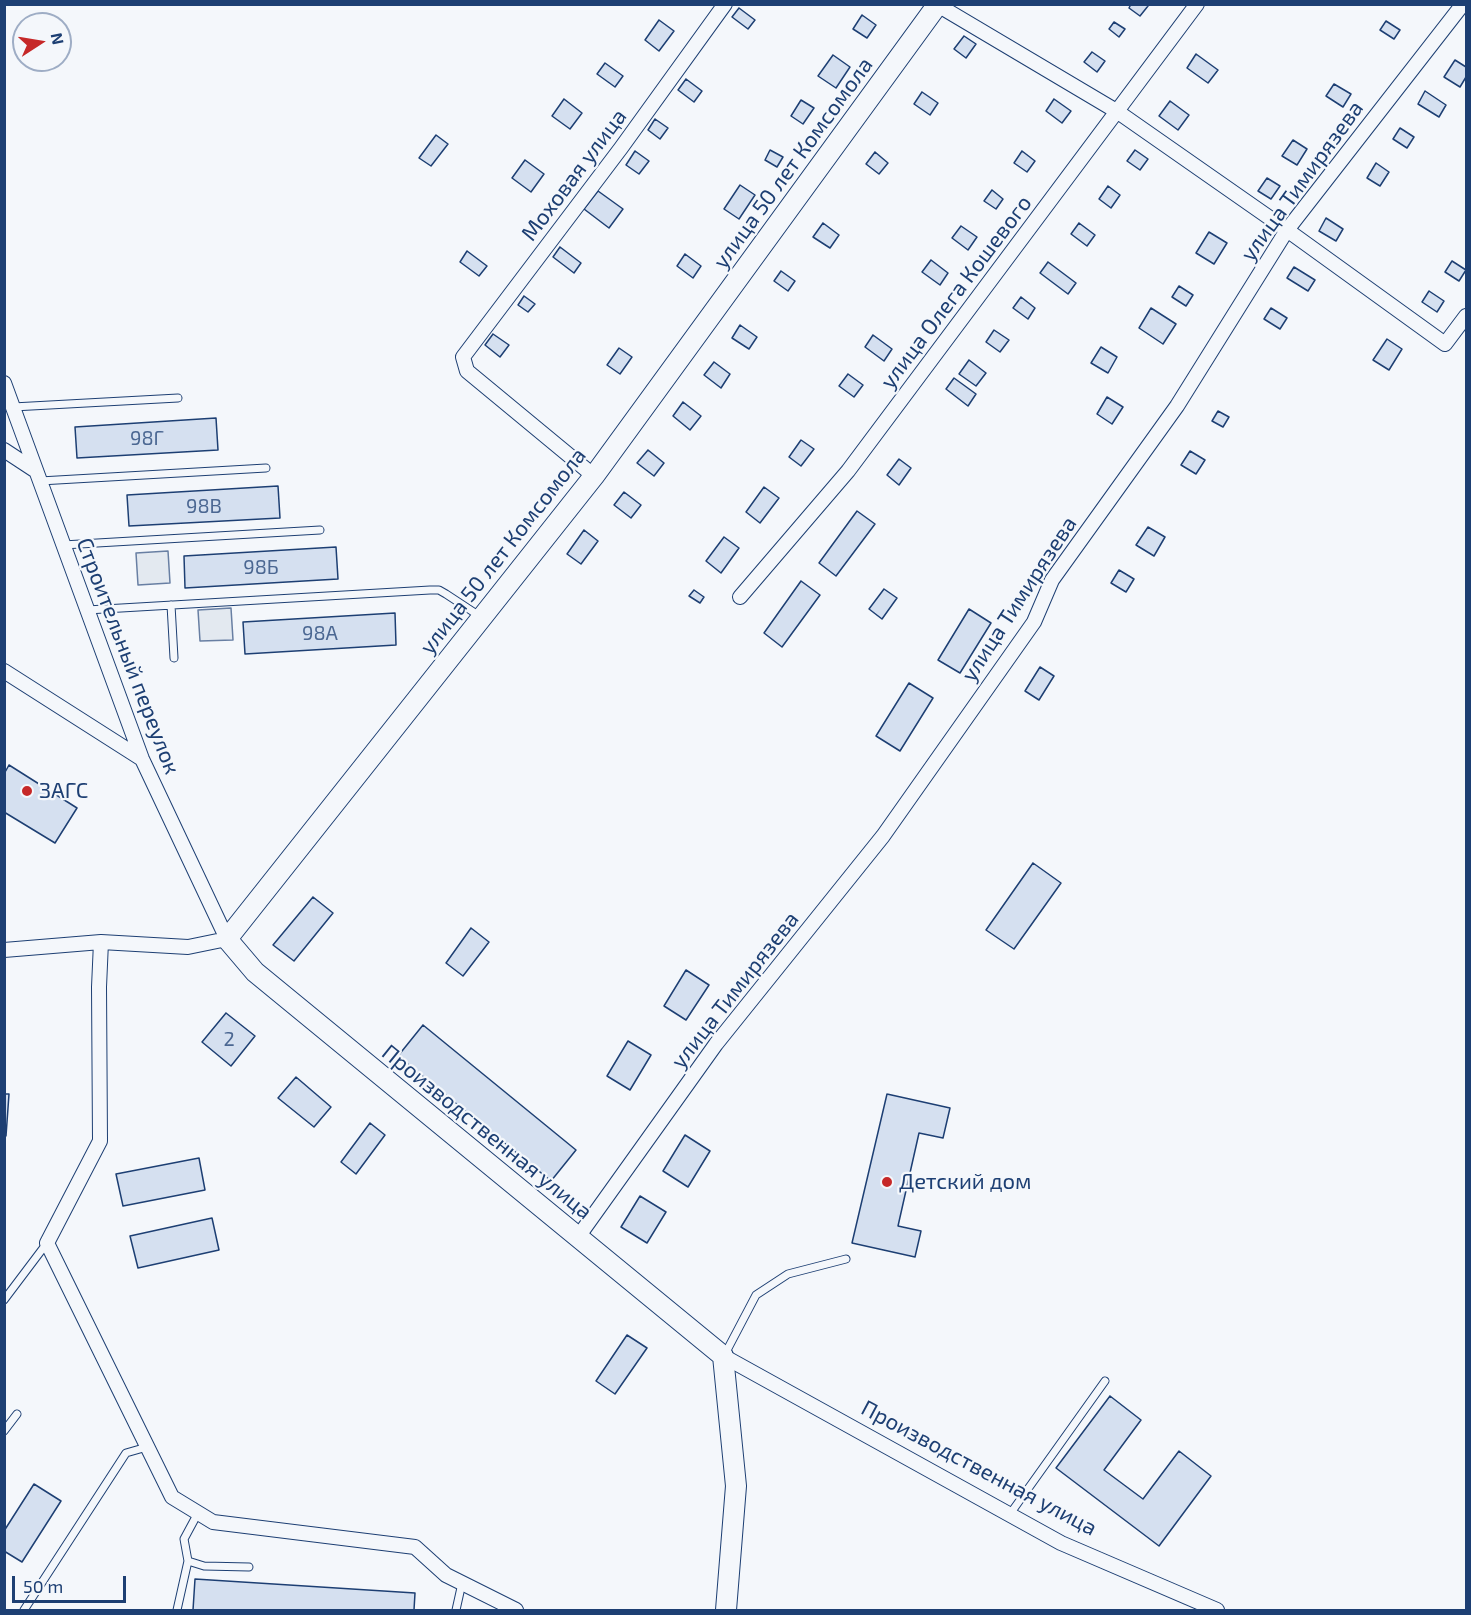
<!DOCTYPE html>
<meta charset="utf-8">
<style>
body{margin:0}
#map{position:relative;width:1471px;height:1615px;overflow:hidden;background:#f4f7fb;font-family:"Exo 2",sans-serif}
canvas{display:block}
.frame{position:absolute;inset:0;border:6px solid #1d3f73;pointer-events:none}
.north{position:absolute;left:12px;top:12px;width:60px;height:60px;box-sizing:border-box;background:#f4f7fb;border:2px solid #9eadc5;border-radius:50%;rotate:78deg;font-size:16px;font-weight:700;line-height:24px;text-align:center;color:#1d3f73}
.north::after{content:'';display:block;margin:auto;width:21px;height:27px;background:#c62828;clip-path:polygon(50% 0,100% 100%,50% 72%,0 100%)}
.scale{position:absolute;left:12px;top:1576px;width:114px;height:27px;box-sizing:border-box;border:3px solid #1d3f73;border-top:0;padding-left:8px;font-size:18px;line-height:21px;white-space:nowrap;color:#1d3f73;-webkit-text-stroke:4px #f4f7fb;paint-order:stroke}
</style>
<div id="map">
<canvas width="1471" height="1615"></canvas>
<div class="frame"></div>
<div class="north">N</div>
<div class="scale">50 m</div>
</div>
<script>
const c = document.querySelector('canvas').getContext('2d');
c.lineJoin = 'round';
function fill(path, color) {
  c.fillStyle = color;
  c.fill(path, 'evenodd');
}
function shape(rows) {
  const path = new Path2D();
  for (const r of rows) {
    path.moveTo(r[0], r[1]);
    for (let i = 2; i < r.length; i += 2) path.lineTo(r[i], r[i + 1]);
  }
  return path;
}
function strokePath(path, color, width, dash) {
  c.strokeStyle = color;
  c.lineWidth = width;
  c.lineCap = dash ? 'butt' : 'round';
  c.setLineDash(dash || []);
  c.stroke(path);
}
function drawText(font, color, halo, rows, align = 'center') {
  c.font = font + ' "Exo 2",sans-serif';
  c.lineWidth = 4.5;
  c.setLineDash([]);
  c.textBaseline = 'middle';
  c.strokeStyle = halo;
  c.fillStyle = color;
  for (const [text, x, y, turn = 0] of rows) {
    c.save();
    c.translate(x, y);
    c.rotate((+turn || 0) * Math.PI / 180);
    c.textAlign = isNaN(turn) ? turn : align;
    if (halo) c.strokeText(text, 0, 0);
    c.fillText(text, 0, 0);
    c.restore();
  }
}
const green = shape([
 [168,551,170,583,138,585,136,553,168,551],
 [231,608,233,640,200,641,198,610,231,608]
]);
const building = shape([
 [1131,4,1145,4,1148,6,1140,16,1129,8,1131,4],
 [739,8,755,20,748,29,732,17,739,8],
 [862,15,876,25,867,38,853,29,862,15],
 [659,20,674,31,659,51,645,40,659,20],
 [1386,21,1400,30,1394,39,1380,30,1386,21],
 [1114,22,1125,29,1119,37,1109,29,1114,22],
 [964,36,976,44,966,58,954,49,964,36],
 [1092,52,1105,61,1097,72,1084,62,1092,52],
 [1196,54,1218,70,1208,83,1187,68,1196,54],
 [833,55,850,67,836,88,818,76,833,55],
 [1455,60,1466,67,1466,77,1460,87,1444,77,1455,60],
 [605,63,623,76,615,87,597,74,605,63],
 [686,79,702,91,694,102,678,90,686,79],
 [1334,84,1351,94,1343,107,1326,96,1334,84],
 [1425,91,1446,105,1439,117,1418,104,1425,91],
 [922,92,938,103,930,115,914,104,922,92],
 [564,99,582,113,570,129,552,116,564,99],
 [1054,99,1071,111,1062,123,1046,111,1054,99],
 [801,100,814,108,803,124,791,116,801,100],
 [1170,101,1189,115,1178,130,1159,116,1170,101],
 [655,119,668,128,660,139,648,130,655,119],
 [1400,128,1414,137,1407,148,1393,139,1400,128],
 [436,135,448,144,431,166,419,158,436,135],
 [1293,140,1307,149,1297,165,1282,156,1293,140],
 [770,150,783,157,777,167,765,160,770,150],
 [1135,150,1148,159,1140,170,1127,161,1135,150],
 [635,151,649,161,639,174,626,165,635,151],
 [1022,151,1035,161,1027,172,1014,163,1022,151],
 [875,152,888,163,879,174,866,164,875,152],
 [525,160,544,174,531,192,512,178,525,160],
 [1376,163,1389,172,1380,186,1367,178,1376,163],
 [1267,178,1280,186,1271,199,1258,191,1267,178],
 [740,185,755,195,739,219,724,209,740,185],
 [1108,186,1120,195,1111,208,1099,199,1108,186],
 [992,190,1003,199,996,209,984,201,992,190],
 [598,191,623,209,609,228,584,209,598,191],
 [1326,218,1343,229,1336,241,1319,231,1326,218],
 [823,223,839,235,830,248,813,237,823,223],
 [1079,223,1095,235,1087,246,1071,234,1079,223],
 [961,226,977,237,968,250,952,238,961,226],
 [1209,232,1227,243,1214,264,1196,253,1209,232],
 [560,247,581,263,574,273,553,257,560,247],
 [467,251,487,266,479,276,460,262,467,251],
 [685,254,701,266,693,278,677,266,685,254],
 [931,260,948,273,940,285,922,272,931,260],
 [1452,261,1466,270,1459,281,1445,272,1452,261],
 [1048,262,1076,283,1068,294,1040,273,1048,262],
 [1294,267,1315,280,1308,291,1287,278,1294,267],
 [781,271,795,281,788,291,774,281,781,271],
 [1179,286,1193,295,1186,306,1172,297,1179,286],
 [1429,291,1444,301,1437,312,1422,302,1429,291],
 [524,296,535,304,528,312,518,305,524,296],
 [1021,297,1035,308,1028,319,1013,308,1021,297],
 [1151,308,1176,324,1163,344,1139,328,1151,308],
 [1271,308,1287,318,1280,329,1264,319,1271,308],
 [740,325,757,337,749,349,732,338,740,325],
 [994,330,1009,340,1000,352,986,342,994,330],
 [493,334,509,345,500,357,485,345,493,334],
 [873,335,892,349,884,361,865,347,873,335],
 [1387,339,1402,349,1389,370,1373,360,1387,339],
 [1101,347,1117,357,1108,373,1091,363,1101,347],
 [619,348,632,357,620,374,607,365,619,348],
 [969,360,986,373,976,386,959,374,969,360],
 [714,362,730,374,721,388,704,375,714,362],
 [848,374,863,385,854,397,839,386,848,374],
 [954,378,976,394,968,406,946,389,954,378],
 [1107,397,1123,407,1112,424,1097,414,1107,397],
 [683,402,701,416,690,430,673,416,683,402],
 [1218,411,1229,417,1223,427,1212,421,1218,411],
 [216,418,218,450,77,458,75,427,216,418],
 [801,440,814,449,801,466,789,457,801,440],
 [648,450,664,463,654,476,637,463,648,450],
 [1190,451,1205,460,1196,474,1181,465,1190,451],
 [899,459,911,468,899,485,887,475,899,459],
 [278,486,280,518,129,526,127,495,278,486],
 [764,487,779,498,760,523,746,512,764,487],
 [624,492,641,505,631,518,614,505,624,492],
 [857,511,875,524,836,576,819,563,857,511],
 [1148,527,1165,537,1154,556,1136,545,1148,527],
 [584,530,598,541,581,564,567,554,584,530],
 [724,537,739,548,721,573,706,561,724,537],
 [336,547,338,579,185,588,184,556,336,547],
 [1119,570,1134,579,1126,592,1111,583,1119,570],
 [801,581,820,595,782,647,764,633,801,581],
 [884,589,897,598,882,619,869,609,884,589],
 [694,590,704,597,700,603,689,596,694,590],
 [969,609,991,623,960,673,938,660,969,609],
 [395,613,396,645,245,654,243,622,395,613],
 [1040,667,1054,676,1039,700,1025,691,1040,667],
 [909,683,933,698,900,751,876,736,909,683],
 [9,765,77,808,55,843,4,812,4,774,9,765],
 [1033,863,1061,883,1014,949,986,930,1033,863],
 [313,897,333,913,294,961,273,945,313,897],
 [471,928,489,942,463,976,446,963,471,928],
 [686,970,709,985,686,1020,664,1006,686,970],
 [226,1013,255,1036,231,1066,202,1042,226,1013],
 [423,1025,576,1150,551,1181,398,1056,423,1025],
 [628,1041,651,1055,630,1090,607,1076,628,1041],
 [296,1077,331,1107,314,1127,278,1098,296,1077],
 [4,1094,9,1094,6,1136,4,1136,4,1094],
 [887,1094,950,1108,943,1138,919,1133,898,1226,921,1231,915,1257,852,1243,887,1094],
 [370,1123,385,1135,356,1174,341,1162,370,1123],
 [685,1135,710,1151,688,1187,663,1171,685,1135],
 [199,1158,205,1190,123,1206,116,1174,199,1158],
 [640,1196,666,1212,647,1243,621,1227,640,1196],
 [212,1218,219,1250,138,1268,130,1236,212,1218],
 [627,1335,647,1348,615,1394,596,1381,627,1335],
 [1110,1396,1141,1420,1104,1470,1143,1499,1179,1451,1211,1476,1159,1546,1056,1468,1110,1396],
 [34,1484,61,1501,22,1562,4,1551,4,1531,34,1484],
 [195,1579,415,1593,414,1610,193,1610,195,1579]
]);
const lane = shape([
 [13,407,178,398],
 [40,481,266,468],
 [63,545,320,530],
 [171,605,174,658],
 [87,610,430,590,439,590,446,594,481,617],
 [4,1300,47,1243],
 [725,1354,756,1295,788,1274,846,1259],
 [4,1431,17,1414],
 [198,1513,184,1539,188,1561,204,1566,249,1567],
 [1010,1514,1105,1381],
 [24,1610,126,1453,147,1447],
 [177,1610,188,1561],
 [456,1610,462,1583]
]);
const street = shape([
 [936,4,1118,112,1287,230,1445,344,1466,316],
 [4,383,142,759,227,939,188,947,101,942,4,950],
 [4,450,36,471],
 [594,476,467,371,463,357,621,148,725,4],
 [740,597,848,471,1197,4],
 [4,671,142,759],
 [101,942,99,987,100,1141,47,1243,172,1497,213,1522,415,1547,446,1575,516,1610],
 [578,1237,716,1044,883,836,1034,622,1052,580,1177,406,1287,230,1463,4],
 [723,1356,1061,1543,1217,1610]
]);
const secondary = shape([
 [726,1610,736,1486,723,1356,255,972,227,939,594,476,938,4]
]);
const markers = [
 [27,791,6,"#c62828"],
 [887,1182,6,"#c62828"]
];
const numberNames = [
 ["98Г",147,438],
 ["98В",204,506],
 ["98Б",261,567],
 ["98А",320,633],
 ["2",229,1039]
];
const streetNames = [
 ["улица 50 лет Комсомола",793,163,-54],
 ["Моховая улица",574,175,-53],
 ["улица Тимирязева",1302,181,-54],
 ["улица Олега Кошевого",956,292,-53],
 ["улица 50 лет Комсомола",503,551,-52],
 ["улица Тимирязева",1019,599,-57],
 ["Строительный переулок",128,656,69],
 ["улица Тимирязева",735,990,-52],
 ["Производственная улица",487,1132,39],
 ["Производственная улица",979,1468,28]
];
const poiNames = [
 ["ЗАГС",39,791],
 ["Детский дом",899,1182]
];
fill(green, '#e3e9f0');
strokePath(green, '#687fa3', 1.5);
fill(building, '#d5e0f0');
strokePath(building, '#1d3f73', 1.5);
strokePath(lane, '#1d3f73', 9);
strokePath(street, '#1d3f73', 16);
strokePath(secondary, '#1d3f73', 22);
strokePath(lane, '#f4f7fb', 7);
strokePath(street, '#f4f7fb', 14);
strokePath(secondary, '#f4f7fb', 20);
for (const [x, y, r, color] of markers) {
  const dot = new Path2D();
  dot.arc(x, y, r, 0, 2 * Math.PI);
  c.fillStyle = color;
  c.fill(dot);
  strokePath(dot, '#f4f7fb', 2);
}
drawText('20px', '#4b6792', null, numberNames);
drawText('22px', '#1d3f73', '#f4f7fb', streetNames);
drawText('22px', '#1d3f73', '#f4f7fb', poiNames, 'left');
</script>
